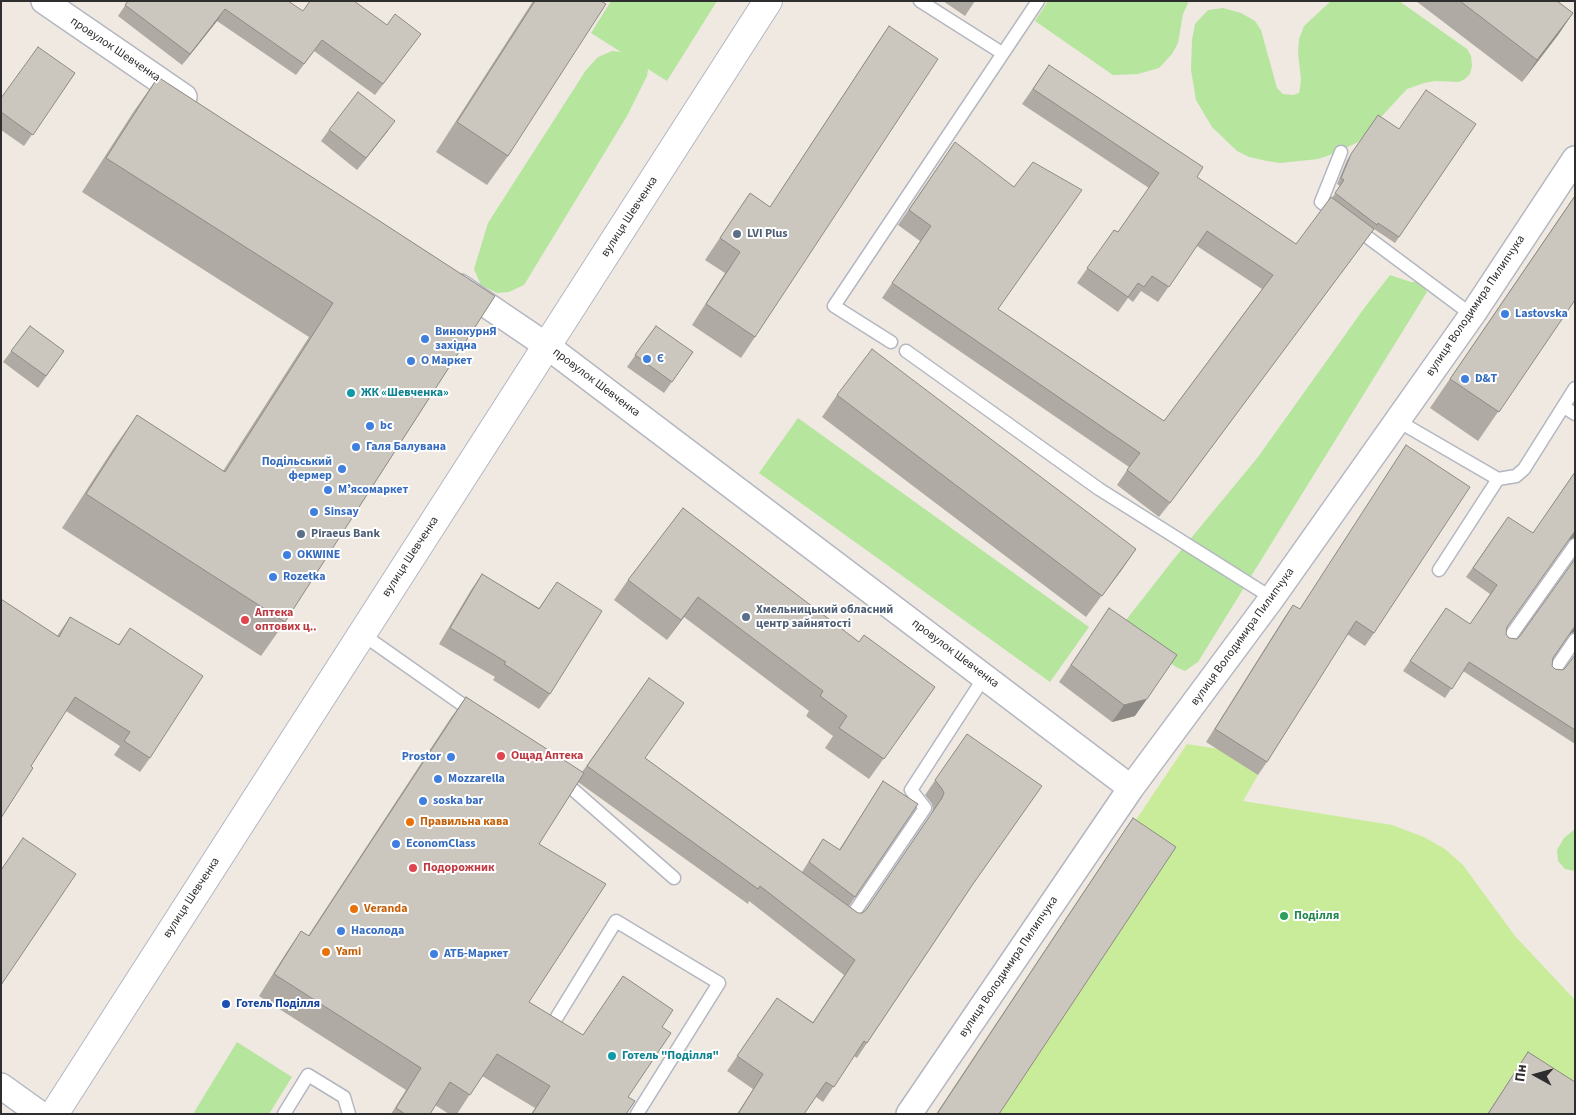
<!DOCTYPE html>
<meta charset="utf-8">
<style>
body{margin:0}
#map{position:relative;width:1576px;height:1115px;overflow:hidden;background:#efe9e1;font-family:"Source Sans 3",sans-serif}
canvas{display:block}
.frame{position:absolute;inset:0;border:2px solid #2e2e2e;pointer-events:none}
.north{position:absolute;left:1511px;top:1050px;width:50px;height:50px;-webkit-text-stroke:4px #fff;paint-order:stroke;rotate:277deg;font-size:14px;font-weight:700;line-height:20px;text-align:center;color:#2e2e2e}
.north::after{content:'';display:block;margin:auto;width:18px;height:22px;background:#2e2e2e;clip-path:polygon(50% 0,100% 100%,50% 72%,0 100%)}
</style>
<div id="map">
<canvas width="1576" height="1115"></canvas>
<div class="frame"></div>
<div class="north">Пн</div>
</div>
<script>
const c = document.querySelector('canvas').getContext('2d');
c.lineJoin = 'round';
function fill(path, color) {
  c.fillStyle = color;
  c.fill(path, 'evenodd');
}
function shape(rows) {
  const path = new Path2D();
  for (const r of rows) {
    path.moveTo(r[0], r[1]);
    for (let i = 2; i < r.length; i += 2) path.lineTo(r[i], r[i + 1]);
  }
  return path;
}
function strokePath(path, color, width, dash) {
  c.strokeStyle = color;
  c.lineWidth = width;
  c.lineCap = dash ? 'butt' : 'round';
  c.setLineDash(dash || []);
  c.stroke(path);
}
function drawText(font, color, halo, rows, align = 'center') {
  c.font = font + ' "Source Sans 3",sans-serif';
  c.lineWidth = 4;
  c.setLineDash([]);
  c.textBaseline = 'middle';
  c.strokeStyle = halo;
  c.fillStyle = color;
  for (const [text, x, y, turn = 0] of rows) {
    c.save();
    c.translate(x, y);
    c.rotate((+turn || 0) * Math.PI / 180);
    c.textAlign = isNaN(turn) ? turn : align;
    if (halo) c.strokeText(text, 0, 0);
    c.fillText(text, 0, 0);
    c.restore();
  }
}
const green = shape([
 [611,1,717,1,667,81,648,69,647,76,627,116,524,285,509,292,497,293,481,285,474,269,488,223,586,70,598,57,612,51,621,52,591,33],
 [1048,1,1189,1,1183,14,1178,43,1172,54,1159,68,1138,74,1113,75,1035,21],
 [1331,1,1399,1,1467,49,1471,56,1472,66,1470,74,1465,79,1459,82,1435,81,1424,83,1407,89,1358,142,1335,153,1318,159,1280,163,1267,161,1249,157,1237,151,1212,127,1196,100,1191,70,1192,40,1195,24,1208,10,1223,8,1241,13,1255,21,1261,30,1277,88,1283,94,1293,95,1299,93,1300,88,1301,79,1298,53,1299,39,1304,26],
 [1390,275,1411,282,1421,282,1427,292,1198,662,1185,671,1176,667,1125,630,1126,620,1173,560,1258,457,1365,307],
 [798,418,1089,627,1050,682,759,473],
 [1575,829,1575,871,1565,869,1558,861,1557,850,1564,838],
 [237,1042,292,1077,269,1114,193,1114]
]);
const pitch = shape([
 [1187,744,1219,749,1258,775,1243,801,1392,825,1424,837,1445,849,1463,865,1515,936,1575,1000,1575,1114,1513,1074,1487,1114,936,1114,1118,840,1121,842]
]);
const lane = shape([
 [920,1,1002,53],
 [1338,215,1321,202,1341,152],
 [1354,227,1472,315],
 [891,342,834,306,1038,1],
 [906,351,1099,489,1272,598],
 [1564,407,1575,414],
 [1398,421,1498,479,1516,476,1524,469,1575,388],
 [1439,570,1498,479],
 [362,634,473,712],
 [1507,641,1575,545],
 [1553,672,1575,640],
 [561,779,674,878],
 [845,917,849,920,925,808,911,790,985,676],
 [557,1017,616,921,719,983,637,1114],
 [284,1114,308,1075,344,1097,349,1114]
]);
const street = shape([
 [44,1,184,97],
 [460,287,547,346,1131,788],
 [1,1086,40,1114],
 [909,1114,1131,788,1272,598,1472,315,1575,159]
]);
const secondary = shape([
 [54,1114,768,1]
]);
const wall = shape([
 [128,1,303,11,387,25,421,34,375,95,314,51,296,75,217,21,182,65,118,16],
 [533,1,601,1,508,156,487,185,436,152],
 [943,1,975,1,965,16],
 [1416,1,1557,1,1573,13,1558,35,1522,82],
 [889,26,755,337,741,358,692,325,725,273,705,260,750,193,770,207,874,48],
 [1049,65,1197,177,1296,244,1332,198,1340,186,1337,184,1347,160,1378,115,1399,129,1476,124,1395,243,1374,229,1373,230,1159,517,1117,485,1129,467,882,298,920,241,898,225,955,142,998,309,1164,421,1262,289,1197,246,1158,302,1141,291,1133,302,1128,298,1118,312,1077,283,1114,230,1118,232,1149,188,1022,104],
 [75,73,24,146,1,130,1,98],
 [158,77,495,296,285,622,261,656,62,528,113,449,137,415,223,471,309,337,82,192,134,111],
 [329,130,387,132,357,170,321,141],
 [1575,195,1575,300,1478,441,1430,408],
 [30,326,64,351,38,388,3,362],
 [656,326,693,352,664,393,627,367],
 [837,395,1136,549,1086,617,822,417],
 [1406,445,1374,633,1365,646,1347,634,1267,762,1258,775,1206,742,1284,618,1293,605,1300,609],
 [1575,472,1575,537,1569,540,1507,627,1506,634,1509,638,1517,639,1572,633,1569,635,1553,658,1552,666,1555,669,1563,670,1566,668,1575,655,1575,744,1463,671,1445,698,1403,671,1446,608,1470,624,1490,594,1466,577,1501,527,1533,533],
 [683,508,859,642,935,687,869,779,825,748,833,736,806,716,809,711,684,617,667,640,614,600,628,580],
 [482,574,539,608,557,582,550,694,539,709,493,680,495,677,439,644,471,590],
 [1109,608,1135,716,1112,722,1059,682],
 [70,617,118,645,130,628,150,758,140,772,114,755,120,746,66,711,31,766,57,636],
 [649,678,645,758,802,872,823,839,839,850,883,781,918,804,849,906,858,913,862,913,866,910,932,813,933,808,932,804,925,795,967,734,973,884,857,1058,854,1056,823,1102,816,1097,804,1114,737,1114,753,1089,727,1071,777,998,813,1022,844,975,749,901,748,904,578,782,539,844,529,1002,583,1035,623,976,662,1027,628,1097,626,1114,531,1114,535,1108,482,1076,457,1114,449,1114,435,1105,430,1114,391,1114,406,1090,259,996,286,953,301,931,308,936,450,719,466,697,582,772],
 [1133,818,999,1114,936,1114,1118,840],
 [1528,1052,1575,1114,1487,1114]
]);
const shadedWall = shape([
 [225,9,217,21,182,65,190,54],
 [1573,13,1558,35,1522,82,1537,60],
 [395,121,387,132,357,170,366,158],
 [1374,229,1363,244,1159,517,1170,503],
 [1575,531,1575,537,1569,540],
 [1136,549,1121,571,1086,617,1102,596],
 [698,597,684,617,667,640,681,620],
 [1575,626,1575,632,1572,633,1568,635],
 [1147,699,1135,716,1112,722,1124,705]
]);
const building = shape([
 [128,1,288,1,303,11,310,1,354,1,387,25,395,14,421,34,383,84,322,40,304,64,225,9,190,54,125,5,128,1],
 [535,1,601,1,606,4,508,156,457,122,535,1],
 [1460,1,1557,1,1573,13,1537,60,1460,1],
 [889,26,938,59,755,337,706,304,740,252,720,238,750,193,770,207,889,26],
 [38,47,75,73,33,135,1,112,1,98,38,47],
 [1049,65,1203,167,1197,177,1296,244,1331,197,1374,229,1170,503,1127,470,1140,453,892,283,931,226,909,210,955,142,1014,187,1033,162,1082,190,998,309,1164,421,1273,275,1207,231,1169,287,1152,276,1144,287,1138,283,1128,297,1087,268,1114,230,1118,232,1159,173,1033,89,1049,65],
 [158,77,495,296,285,622,86,494,137,415,225,472,333,303,106,158,158,77],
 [1426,90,1476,124,1399,237,1378,223,1377,225,1335,193,1344,180,1341,178,1351,154,1378,115,1399,129,1426,90],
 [358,92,395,121,366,158,329,130,358,92],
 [1575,196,1575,300,1499,412,1450,379,1575,196],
 [30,326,64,351,46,376,11,351,30,326],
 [656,326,693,352,672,382,635,355,656,326],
 [872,349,1136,549,1102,596,837,395,872,349],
 [1406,445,1470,487,1374,633,1356,621,1267,762,1215,729,1293,605,1300,609,1406,445],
 [1575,472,1575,531,1507,627,1506,634,1509,638,1517,639,1520,636,1575,559,1575,626,1553,658,1552,666,1555,669,1563,670,1566,667,1575,655,1575,730,1469,662,1452,689,1410,661,1446,608,1470,624,1497,585,1473,568,1508,517,1533,533,1575,472],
 [683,508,859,642,864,635,935,687,884,759,839,728,847,716,820,696,823,691,698,597,681,620,628,580,683,508],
 [482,574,539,609,557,582,602,611,550,694,504,664,506,662,450,628,482,574],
 [1,599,59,637,70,617,119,645,130,628,203,676,150,758,124,741,130,732,75,697,31,766,33,768,1,818,1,599],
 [1109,608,1177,655,1147,699,1124,705,1071,665,1109,608],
 [649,678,684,703,645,758,858,913,862,913,866,910,942,798,944,793,942,789,935,780,967,734,1042,786,973,884,867,1043,864,1041,834,1087,826,1082,804,1114,738,1114,763,1074,737,1056,777,998,813,1023,855,960,760,886,758,889,587,766,649,678],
 [466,697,584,773,539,844,606,884,529,1002,583,1035,623,976,673,1010,662,1027,671,1033,628,1097,635,1101,626,1114,532,1114,550,1086,497,1054,470,1095,450,1082,430,1114,405,1114,396,1108,421,1068,274,974,301,931,309,936,466,697],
 [883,781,918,804,855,897,809,862,823,839,840,850,883,781],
 [1133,818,1176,847,999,1114,937,1114,1133,818],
 [23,838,76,874,1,985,1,870,23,838],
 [1528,1052,1575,1082,1575,1114,1488,1114,1528,1052]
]);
const markers = [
 [737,234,5,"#5c6f8a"],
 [1505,314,5,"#3f7fe0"],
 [425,339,5,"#3f7fe0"],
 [647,359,5,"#3f7fe0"],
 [411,361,5,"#3f7fe0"],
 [1465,379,5,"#3f7fe0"],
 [351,393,5,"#0f9aa8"],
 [370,426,5,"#3f7fe0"],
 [356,447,5,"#3f7fe0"],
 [342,469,5,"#3f7fe0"],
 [328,490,5,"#3f7fe0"],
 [314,512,5,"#3f7fe0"],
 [301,534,5,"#5c6f8a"],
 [287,555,5,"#3f7fe0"],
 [273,577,5,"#3f7fe0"],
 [746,617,5,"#5c6f8a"],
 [245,620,5,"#e0444e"],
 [501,756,5,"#e0444e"],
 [451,757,5,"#3f7fe0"],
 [438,779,5,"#3f7fe0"],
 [423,801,5,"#3f7fe0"],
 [410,822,5,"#e8710a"],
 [396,844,5,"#3f7fe0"],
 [413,868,5,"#e0444e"],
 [354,909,5,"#e8710a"],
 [1284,916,5,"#2e9e5b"],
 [341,931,5,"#3f7fe0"],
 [326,952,5,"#e8710a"],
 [434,954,5,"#3f7fe0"],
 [226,1004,5,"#1a4fb4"],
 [612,1056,5,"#0f9aa8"]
];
const streetNames = [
 ["провулок Шевченка",115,50,34],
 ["вулиця Шевченка",630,217,-57],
 ["вулиця Володимира Пилипчука",1476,306,-56],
 ["провулок Шевченка",596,383,37],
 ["вулиця Шевченка",411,557,-57],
 ["вулиця Володимира Пилипчука",1243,637,-54],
 ["провулок Шевченка",955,654,37],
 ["вулиця Шевченка",192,898,-57],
 ["вулиця Володимира Пилипчука",1009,967,-56]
];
const serviceNames = [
 ["LVI Plus",747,234],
 ["Piraeus Bank",311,534],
 ["Хмельницький обласний",756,610],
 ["центр зайнятості",756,624]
];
const shopNames = [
 ["Lastovska",1515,314],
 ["ВинокурнЯ",435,332],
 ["західна",435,346],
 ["Є",657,359],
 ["О Маркет",421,361],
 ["D&T",1475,379],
 ["bc",380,426],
 ["Галя Балувана",366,447],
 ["Подільський",332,462,"right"],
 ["фермер",332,476,"right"],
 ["Мʼясомаркет",338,490],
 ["Sinsay",324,512],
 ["OKWINE",297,555],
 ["Rozetka",283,577],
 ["Prostor",441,757,"right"],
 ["Mozzarella",448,779],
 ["soska bar",433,801],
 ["EconomClass",406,844],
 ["Насолода",351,931],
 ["АТБ-Маркет",444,954]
];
const cultureNames = [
 ["ЖК «Шевченка»",361,393],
 ["Готель \"Поділля\"",622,1056]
];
const healthNames = [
 ["Аптека",255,613],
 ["оптових ц‥",255,627],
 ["Ощад Аптека",511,756],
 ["Подорожник",423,868]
];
const foodNames = [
 ["Правильна кава",420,822],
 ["Veranda",364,909],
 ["Yami",336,952]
];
const leisureNames = [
 ["Поділля",1294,916]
];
const transitNames = [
 ["Готель Поділля",236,1004]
];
fill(green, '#b6e59e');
fill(pitch, '#c9ec9a');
strokePath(lane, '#b4b7c1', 15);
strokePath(street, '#b4b7c1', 28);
strokePath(secondary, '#b4b7c1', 30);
strokePath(lane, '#fff', 12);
strokePath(street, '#fff', 25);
strokePath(secondary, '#fff', 28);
fill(wall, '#afaba4');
fill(shadedWall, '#8e8b86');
fill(building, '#cbc7bf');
strokePath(building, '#8e8b86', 1);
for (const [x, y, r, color] of markers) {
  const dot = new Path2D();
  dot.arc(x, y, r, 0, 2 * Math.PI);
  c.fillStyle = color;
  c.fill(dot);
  strokePath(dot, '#fff', 2);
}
drawText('12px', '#2e2e2e', '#fff', streetNames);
drawText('bold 12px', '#4e5e75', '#fff', serviceNames, 'left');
drawText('bold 12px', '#366cbe', '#fff', shopNames, 'left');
drawText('bold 12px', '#0d838f', '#fff', cultureNames, 'left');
drawText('bold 12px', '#be3a42', '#fff', healthNames, 'left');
drawText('bold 12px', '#c56008', '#fff', foodNames, 'left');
drawText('bold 12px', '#27864d', '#fff', leisureNames, 'left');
drawText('bold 12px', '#164399', '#fff', transitNames, 'left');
</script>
